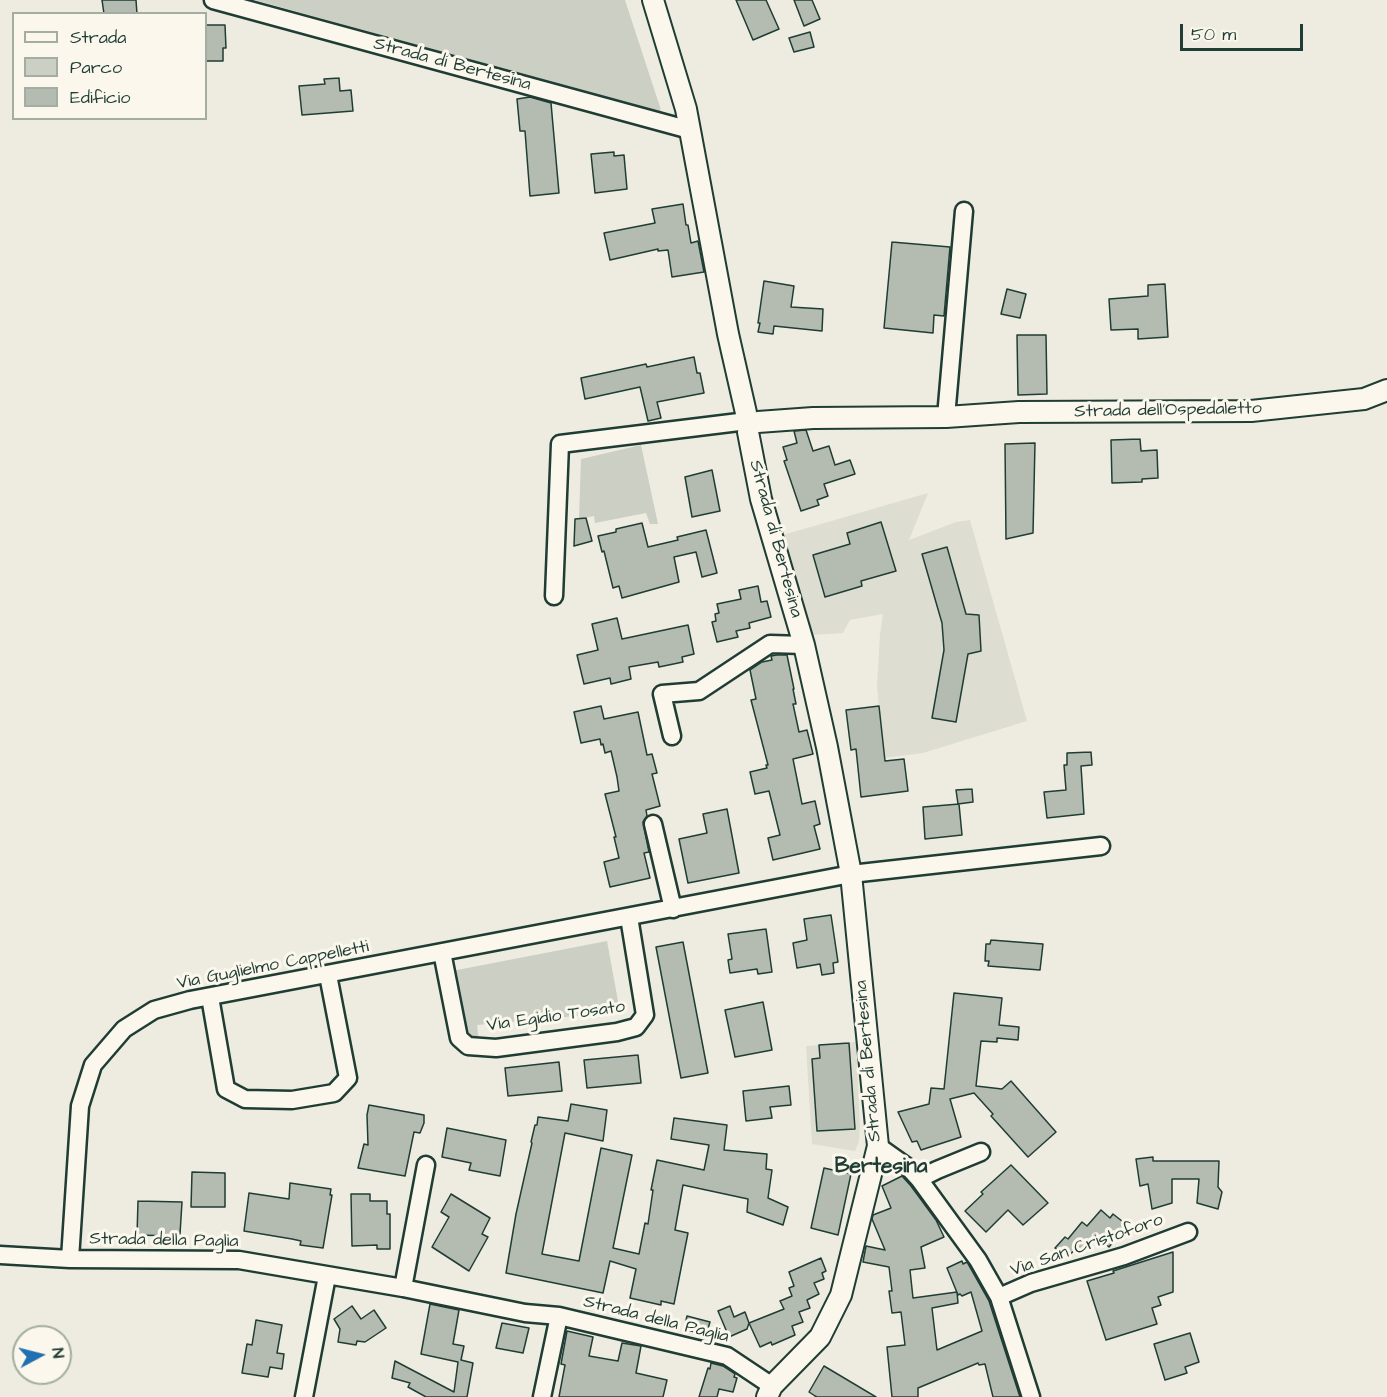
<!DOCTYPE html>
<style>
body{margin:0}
#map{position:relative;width:1387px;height:1397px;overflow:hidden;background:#eeece1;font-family:"Architects Daughter",sans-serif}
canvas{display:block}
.legend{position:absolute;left:12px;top:12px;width:195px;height:108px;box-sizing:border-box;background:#fbf7ec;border:2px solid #a3ada2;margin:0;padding:8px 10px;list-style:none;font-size:18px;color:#1f3d34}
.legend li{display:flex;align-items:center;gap:12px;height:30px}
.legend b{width:30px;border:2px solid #a3ada2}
.north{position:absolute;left:12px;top:1325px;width:60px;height:60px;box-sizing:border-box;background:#fbf7ec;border:2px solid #a3ada2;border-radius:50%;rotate:83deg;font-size:16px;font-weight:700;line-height:24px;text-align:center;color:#1f3d34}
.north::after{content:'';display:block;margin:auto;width:21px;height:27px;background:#1f6fb2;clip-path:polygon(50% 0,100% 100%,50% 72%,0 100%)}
.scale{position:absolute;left:1180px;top:24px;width:123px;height:27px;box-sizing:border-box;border:3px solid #1f3d34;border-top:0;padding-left:8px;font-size:18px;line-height:21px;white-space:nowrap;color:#1f3d34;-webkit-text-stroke:4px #fbf7ec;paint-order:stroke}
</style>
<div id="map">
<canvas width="1387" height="1397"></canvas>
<ul class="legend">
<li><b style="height:8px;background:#fbf7ec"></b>Strada</li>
<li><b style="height:16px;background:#cbcfc4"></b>Parco</li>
<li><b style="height:16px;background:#b4bbb0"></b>Edificio</li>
</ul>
<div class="north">N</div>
<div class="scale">50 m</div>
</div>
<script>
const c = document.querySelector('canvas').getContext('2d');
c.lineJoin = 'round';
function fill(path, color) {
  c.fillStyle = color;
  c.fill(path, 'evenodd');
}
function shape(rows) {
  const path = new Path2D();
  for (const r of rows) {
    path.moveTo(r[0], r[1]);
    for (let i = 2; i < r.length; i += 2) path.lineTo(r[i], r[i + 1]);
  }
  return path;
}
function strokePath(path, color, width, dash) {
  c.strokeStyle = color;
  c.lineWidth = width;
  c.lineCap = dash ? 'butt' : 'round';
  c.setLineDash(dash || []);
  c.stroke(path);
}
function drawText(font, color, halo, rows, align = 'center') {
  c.font = font + ' "Architects Daughter",sans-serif';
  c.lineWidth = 6;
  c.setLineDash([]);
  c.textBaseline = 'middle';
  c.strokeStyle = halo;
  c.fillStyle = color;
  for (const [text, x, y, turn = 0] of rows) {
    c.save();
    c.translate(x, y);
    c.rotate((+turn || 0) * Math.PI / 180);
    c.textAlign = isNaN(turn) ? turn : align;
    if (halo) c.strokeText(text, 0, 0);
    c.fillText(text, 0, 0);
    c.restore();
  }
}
const built = shape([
 [928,493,909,540,956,522,970,520,1027,721,923,753,884,758,877,687,880,635,883,614,850,620,843,633,812,635,783,535],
 [856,1042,860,1127,859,1141,855,1151,812,1144,806,1046]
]);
const green = shape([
 [255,0,625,0,660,107,663,122,502,78,439,51],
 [641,445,658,524,650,524,646,513,595,523,594,516,579,519,581,459],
 [607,941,620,1012,477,1025,479,1041,464,1036,452,971]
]);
const building = shape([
 [102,0,136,0,137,14,104,14,102,0],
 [736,0,766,0,779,29,753,40,736,0],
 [794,0,812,0,820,19,804,26,794,0],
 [206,25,225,25,226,48,223,48,223,61,206,61,206,25],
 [810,32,814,47,794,52,789,38,810,32],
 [339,78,340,91,351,90,353,111,302,115,299,86,325,84,324,79,339,78],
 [530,97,551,103,559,193,530,196,525,131,520,131,517,99,530,97],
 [614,152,614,156,624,155,627,189,595,193,591,154,614,152],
 [683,204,686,225,688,225,691,243,698,241,704,272,672,277,668,250,658,251,658,249,610,260,604,233,655,223,652,209,683,204],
 [892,242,950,247,944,316,934,315,933,333,884,328,892,242],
 [764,281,794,286,791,307,823,309,822,331,774,326,773,334,758,332,760,323,758,323,764,281],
 [1165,284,1168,337,1138,339,1138,329,1111,330,1109,299,1148,296,1148,285,1165,284],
 [1007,289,1026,294,1020,318,1001,314,1007,289],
 [1017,335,1046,335,1047,394,1018,395,1017,335],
 [694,357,697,373,700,373,704,393,657,402,661,418,648,421,640,387,585,399,581,378,646,364,647,367,694,357],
 [806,430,813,451,829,446,835,465,850,460,855,474,824,484,828,496,817,500,819,505,801,511,784,461,787,460,783,447,797,443,794,431,806,430],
 [1140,439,1141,451,1157,450,1158,478,1142,479,1142,482,1112,483,1111,440,1140,439],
 [1035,443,1033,533,1006,539,1005,444,1035,443],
 [712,470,720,511,692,517,685,477,712,470],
 [586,518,592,541,574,546,575,519,586,518],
 [881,522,896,571,861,581,862,586,825,597,813,555,850,544,847,533,881,522],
 [642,523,648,547,678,540,677,537,706,530,717,573,702,577,696,552,674,557,679,582,622,598,619,586,613,588,604,551,602,552,598,536,616,532,616,529,642,523],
 [947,547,966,614,979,615,981,651,968,654,956,722,932,718,944,650,942,623,922,554,947,547],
 [758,586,761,602,767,601,771,617,749,623,750,628,736,631,738,637,717,642,712,622,716,621,715,614,719,613,717,604,741,599,739,590,758,586],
 [617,618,622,639,688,625,694,654,682,657,683,662,659,667,658,662,629,667,631,679,611,684,610,678,584,684,577,655,598,650,592,624,617,618],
 [777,655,787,655,794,689,793,689,796,704,793,704,799,732,807,730,813,754,793,759,802,804,815,801,820,824,814,826,820,849,773,860,768,838,780,835,769,791,755,794,750,772,767,768,766,765,768,765,751,700,756,699,750,670,762,662,772,660,771,656,777,655],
 [601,706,604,719,638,712,647,755,652,754,657,773,652,774,660,806,646,810,647,816,643,822,649,852,644,853,650,878,610,887,604,862,619,858,614,837,616,837,605,794,619,791,617,777,611,751,605,753,603,744,601,745,600,739,581,743,574,712,601,706],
 [879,706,885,761,904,759,908,791,861,797,856,749,851,750,846,710,879,706],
 [1091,752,1092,765,1081,766,1084,814,1047,818,1044,792,1066,790,1064,765,1067,765,1067,753,1091,752],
 [972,789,973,802,958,804,956,790,972,789],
 [959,804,962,835,925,839,923,807,959,804],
 [727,809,739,873,688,883,679,839,707,833,703,814,727,809],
 [831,915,838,962,833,963,834,973,822,975,820,964,797,968,793,943,807,940,804,919,831,915],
 [766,929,772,972,758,974,757,969,730,973,728,960,732,959,728,934,766,929],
 [991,940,1043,944,1040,970,988,966,989,961,985,961,986,944,990,944,991,940],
 [683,942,708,1073,681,1078,656,947,683,942],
 [954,993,1002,998,999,1025,1019,1027,1018,1040,997,1038,997,1042,981,1041,976,1086,1002,1089,1011,1081,1056,1132,1028,1157,991,1116,993,1114,974,1093,950,1099,961,1137,921,1150,917,1141,912,1142,898,1112,929,1104,931,1088,944,1089,954,993],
 [763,1002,772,1050,735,1057,725,1010,763,1002],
 [849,1043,855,1129,817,1131,812,1059,820,1058,819,1045,849,1043],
 [638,1055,641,1083,587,1088,584,1060,638,1055],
 [559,1062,562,1091,508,1096,505,1068,559,1062],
 [789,1086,791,1105,770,1107,772,1118,746,1121,743,1091,789,1086],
 [571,1104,607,1110,603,1141,565,1133,542,1254,579,1261,601,1148,632,1155,613,1248,639,1254,645,1223,648,1224,653,1190,651,1190,657,1160,704,1170,709,1145,671,1139,674,1118,727,1125,724,1150,767,1154,766,1169,772,1170,768,1198,788,1207,783,1225,747,1212,748,1199,683,1185,675,1230,688,1233,674,1304,661,1301,661,1305,630,1298,636,1269,610,1261,603,1293,506,1273,516,1214,532,1143,531,1142,535,1125,537,1125,538,1117,568,1121,571,1104],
 [369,1105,424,1115,424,1123,420,1133,414,1132,405,1176,358,1168,364,1144,368,1145,367,1115,369,1105],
 [447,1128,506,1140,500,1176,469,1170,471,1163,442,1157,447,1128],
 [1153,1157,1153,1161,1219,1161,1218,1187,1222,1192,1218,1209,1197,1203,1199,1179,1172,1179,1172,1203,1152,1209,1148,1184,1140,1186,1136,1159,1153,1157],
 [1011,1165,1048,1203,1023,1225,1008,1210,986,1232,965,1211,983,1194,981,1192,1011,1165],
 [824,1168,851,1174,838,1235,811,1228,824,1168],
 [192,1172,225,1173,225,1207,191,1207,192,1172],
 [902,1176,911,1186,936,1220,944,1237,921,1247,925,1268,910,1270,913,1298,957,1292,958,1303,932,1308,937,1350,982,1331,971,1292,962,1296,960,1294,958,1295,947,1268,962,1261,963,1264,967,1262,989,1301,1020,1397,993,1397,985,1364,979,1365,978,1363,918,1388,918,1397,892,1397,887,1347,905,1345,901,1312,892,1313,889,1291,892,1291,889,1267,863,1262,866,1246,885,1250,872,1219,873,1215,891,1208,882,1186,902,1176],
 [290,1183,331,1189,330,1195,332,1195,323,1248,300,1245,301,1241,292,1239,244,1231,249,1193,289,1199,290,1183],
 [351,1194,370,1194,370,1201,387,1201,387,1214,390,1214,390,1249,377,1249,377,1245,352,1246,351,1194],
 [451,1194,490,1218,482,1234,488,1237,469,1271,432,1247,449,1217,441,1212,451,1194],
 [138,1201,182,1202,180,1234,172,1234,172,1236,137,1235,138,1201],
 [1101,1210,1110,1218,1113,1214,1127,1225,1109,1247,1098,1237,1083,1253,1077,1248,1066,1258,1055,1248,1065,1237,1068,1239,1082,1222,1087,1226,1101,1210],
 [1173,1252,1173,1292,1158,1297,1161,1305,1152,1308,1157,1324,1106,1340,1087,1281,1114,1273,1113,1271,1173,1252],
 [821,1258,826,1271,822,1273,824,1279,814,1283,819,1294,807,1300,810,1308,799,1312,803,1322,792,1326,795,1335,772,1345,771,1342,760,1347,749,1323,747,1329,729,1337,718,1311,730,1306,734,1317,745,1312,749,1323,784,1309,780,1301,792,1296,789,1288,794,1286,789,1272,821,1258],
 [430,1304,459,1310,453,1344,464,1346,461,1360,473,1363,467,1397,426,1397,408,1387,410,1383,392,1378,395,1361,454,1392,458,1362,421,1354,430,1304],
 [352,1306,361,1319,374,1310,386,1328,365,1342,357,1341,356,1345,338,1342,340,1329,334,1319,352,1306],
 [687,1316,710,1322,706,1335,684,1329,687,1316],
 [256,1320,282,1325,277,1353,284,1354,282,1369,270,1367,268,1377,242,1373,247,1344,252,1345,256,1320],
 [502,1323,529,1328,523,1353,496,1348,502,1323],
 [567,1331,593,1337,589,1356,618,1361,622,1343,641,1346,636,1373,667,1380,663,1397,559,1397,565,1365,561,1364,567,1331],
 [1190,1333,1199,1362,1185,1367,1187,1373,1165,1380,1154,1344,1190,1333],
 [711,1363,723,1366,735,1374,734,1377,737,1378,733,1392,719,1389,717,1397,699,1397,708,1368,710,1369,711,1363],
 [824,1366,876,1397,817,1397,815,1396,809,1392,824,1366]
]);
const minor = shape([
 [213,0,690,130],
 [946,417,964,211],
 [554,596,560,444,739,422],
 [672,736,662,694,699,691,770,644,804,645],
 [653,824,673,909],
 [442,952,459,1038,468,1046,496,1048,617,1032,636,1027,645,1015,629,917],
 [210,997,226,1089,245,1099,292,1100,334,1093,348,1078,328,975],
 [878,1146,909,1168,919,1179,978,1260,999,1297,1031,1397],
 [919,1179,937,1170,981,1152],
 [0,1255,70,1259,239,1260,403,1288,525,1313,559,1316,727,1356,772,1386],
 [70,1259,80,1106,93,1065,124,1029,154,1010,190,1000,851,874,1101,846],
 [403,1288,426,1165],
 [999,1297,1031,1283,1124,1256,1188,1232],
 [304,1397,327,1276],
 [542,1397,559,1316]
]);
const tertiary = shape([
 [653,0,686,109,728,334,746,413],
 [758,422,813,418,946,417,1019,412,1251,411,1364,399,1387,390],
 [748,432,761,499,804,645,827,747,851,874,878,1146,841,1295,820,1337,772,1386,767,1397]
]);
const streetNames = [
 ["Strada di Bertesina",452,65,15],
 ["Strada dell'Ospedaletto",1168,411,-1],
 ["Strada di Bertesina",775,539,75],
 ["Via Guglielmo Cappelletti",273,966,-11],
 ["Via Egidio Tosato",556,1017,-8],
 ["Strada di Bertesina",869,1061,-95],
 ["Strada della Paglia",164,1241,1],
 ["Via San Cristoforo",1087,1246,-19],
 ["Strada della Paglia",656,1320,14]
];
const quarterNames = [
 ["Bertesina",881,1168]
];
fill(built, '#ddddd2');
fill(green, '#cbcfc4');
fill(building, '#b4bbb0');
strokePath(building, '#1f3d34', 1.5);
strokePath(minor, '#1f3d34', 21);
strokePath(tertiary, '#1f3d34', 24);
strokePath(minor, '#fbf7ec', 16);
strokePath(tertiary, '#fbf7ec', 20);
drawText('18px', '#1f3d34', '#fbf7ec', streetNames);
drawText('bold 21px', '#1f3d34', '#fbf7ec', quarterNames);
</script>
